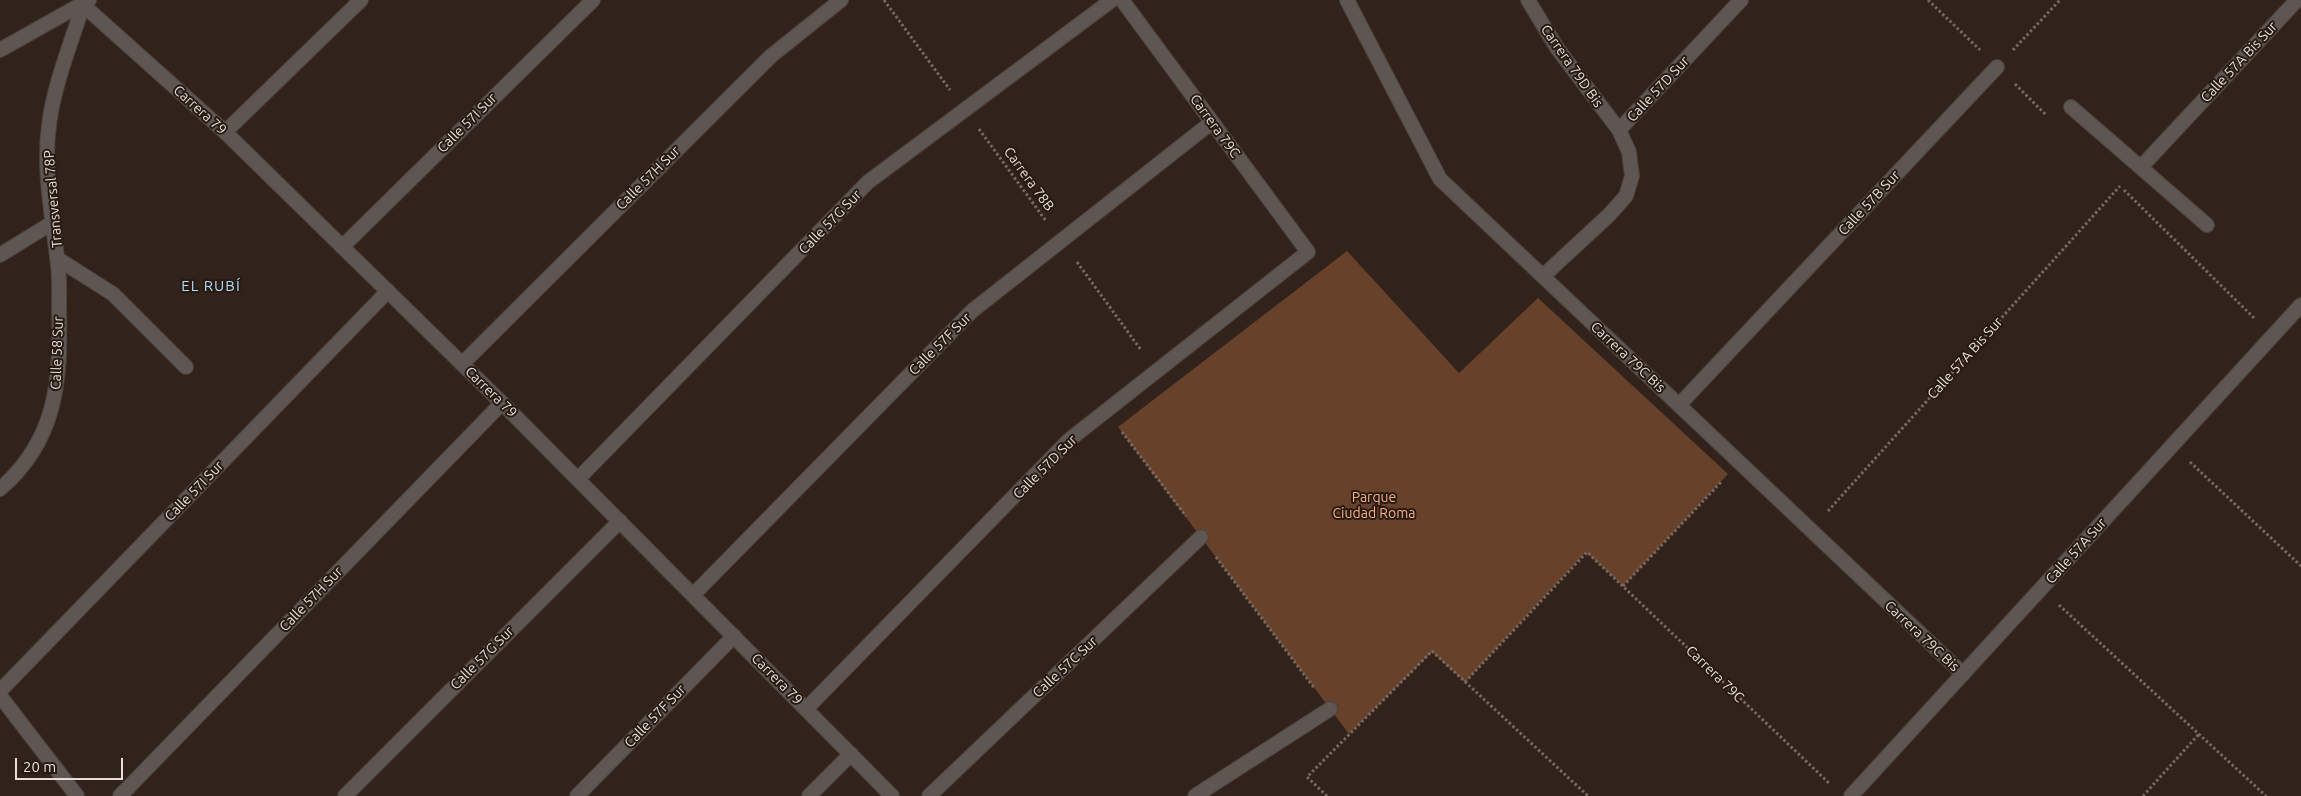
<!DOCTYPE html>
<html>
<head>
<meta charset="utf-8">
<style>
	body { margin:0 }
	#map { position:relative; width:2301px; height:796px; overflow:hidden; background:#31231b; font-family:Ubuntu,sans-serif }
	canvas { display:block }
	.scale { position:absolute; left:15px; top:758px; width:108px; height:22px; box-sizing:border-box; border:2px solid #e7ded8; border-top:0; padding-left:6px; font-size:15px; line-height:18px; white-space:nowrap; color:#e7ded8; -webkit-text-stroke:4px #271a12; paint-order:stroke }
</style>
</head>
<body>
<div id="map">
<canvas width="2301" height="796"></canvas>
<div class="scale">20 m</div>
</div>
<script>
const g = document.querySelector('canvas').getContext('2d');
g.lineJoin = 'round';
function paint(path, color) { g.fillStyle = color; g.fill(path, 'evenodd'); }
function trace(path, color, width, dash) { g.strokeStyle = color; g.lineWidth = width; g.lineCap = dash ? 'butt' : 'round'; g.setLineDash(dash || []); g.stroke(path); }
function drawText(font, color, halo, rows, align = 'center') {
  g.font = font + ' Ubuntu,sans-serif'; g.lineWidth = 4; g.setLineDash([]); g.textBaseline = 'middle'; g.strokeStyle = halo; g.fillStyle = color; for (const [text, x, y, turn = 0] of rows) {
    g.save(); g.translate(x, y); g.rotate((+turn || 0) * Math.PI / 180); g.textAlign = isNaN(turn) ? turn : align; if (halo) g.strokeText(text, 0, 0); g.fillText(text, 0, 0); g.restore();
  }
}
const green = new Path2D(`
	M1347,251L1459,373L1538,298L1728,474L1623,586L1586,552L1465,682L1432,652L1349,734L1118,427Z`);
const path = new Path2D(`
	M884,0L950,90
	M1928,0L1980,50
	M2013,50L2060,0
	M2015,84L2046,115
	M979,129L1046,221
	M2124,190L2255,319
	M1077,262L1141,350
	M1122,432L1186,516
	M2190,462L2301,566
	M1828,511L2120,186
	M1216,557L1315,689
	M1623,586L1722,481
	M2059,605L2266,796
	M1465,682L1587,552L1830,784
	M1327,796L1307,777L1432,651L1588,796
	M2143,796L2199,734`);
const service = new Path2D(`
	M2071,107L2207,225
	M2141,167L2297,0`);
const minor = new Path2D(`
	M1347,0L1440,179L1963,674
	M1528,0L1557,48L1619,130
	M0,50L89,0
	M225,132L361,0
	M342,247L593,0
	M0,255L52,223
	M58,259L113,294L186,367
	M1543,276L1609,215L1626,196L1632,176L1629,152L1619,130L1741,0
	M462,364L771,56L841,0
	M1679,405L1997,67
	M578,479L868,182L1112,0
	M693,595L972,311L1212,122
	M0,691L388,291
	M0,696L77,796
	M806,709L1069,440L1308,252L1122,0
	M120,796L502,403
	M345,796L620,521
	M577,796L734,636
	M809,796L851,754
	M929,796L1201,537
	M1195,796L1330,709`);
const tertiary = new Path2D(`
	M0,489C57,440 61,380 59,310C59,292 60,274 57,257C52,214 43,169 49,125C54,84 71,44 83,5L225,132L502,403L892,796
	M1851,796L2301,305`);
const streetNames = [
	["Calle 57A Bis Sur",2239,62,-47],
	["Carrera 79D Bis",1572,66,55],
	["Calle 57D Sur",1658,89,-47],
	["Carrera 79",200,110,42],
	["Calle 57I Sur",467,123,-45],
	["Carrera 79C",1215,126,54],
	["Calle 57H Sur",648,178,-45],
	["Carrera 78B",1029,179,54],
	["Transversal 78P",53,199,-95],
	["Calle 57B Sur",1869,203,-47],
	["Calle 57G Sur",830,222,-46],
	["Calle 57F Sur",940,344,-45],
	["Calle 58 Sur",57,353,-88],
	["Carrera 79C Bis",1628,357,43],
	["Calle 57A Bis Sur",1965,358,-48],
	["Carrera 79",491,392,44],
	["Calle 57D Sur",1045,467,-45],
	["Calle 57I Sur",194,491,-46],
	["Calle 57A Sur",2076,551,-48],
	["Calle 57H Sur",311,599,-46],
	["Carrera 79C Bis",1922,636,43],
	["Calle 57G Sur",482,658,-45],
	["Calle 57C Sur",1065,667,-43],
	["Carrera 79C",1715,674,44],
	["Carrera 79",777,679,45],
	["Calle 57F Sur",655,716,-46]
];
const parkNames = [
	["Parque",1374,497],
	["Ciudad Roma",1374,513]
];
const neighbourhoodNames = [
	["EL RUBÍ",211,286]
];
paint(green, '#67412a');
trace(service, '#4e4139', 16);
trace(minor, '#4e4139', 16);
trace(tertiary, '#4e4139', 16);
trace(path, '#766a62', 3, [2.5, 2.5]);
trace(service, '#5d5652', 14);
trace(minor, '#5d5652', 14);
trace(tertiary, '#5d5652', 14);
drawText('14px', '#e7ded8', '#271a12', streetNames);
drawText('14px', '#faaf85', '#271a12', parkNames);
g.letterSpacing = '1px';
drawText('15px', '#afdff8', '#271a12', neighbourhoodNames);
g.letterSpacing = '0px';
</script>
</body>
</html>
